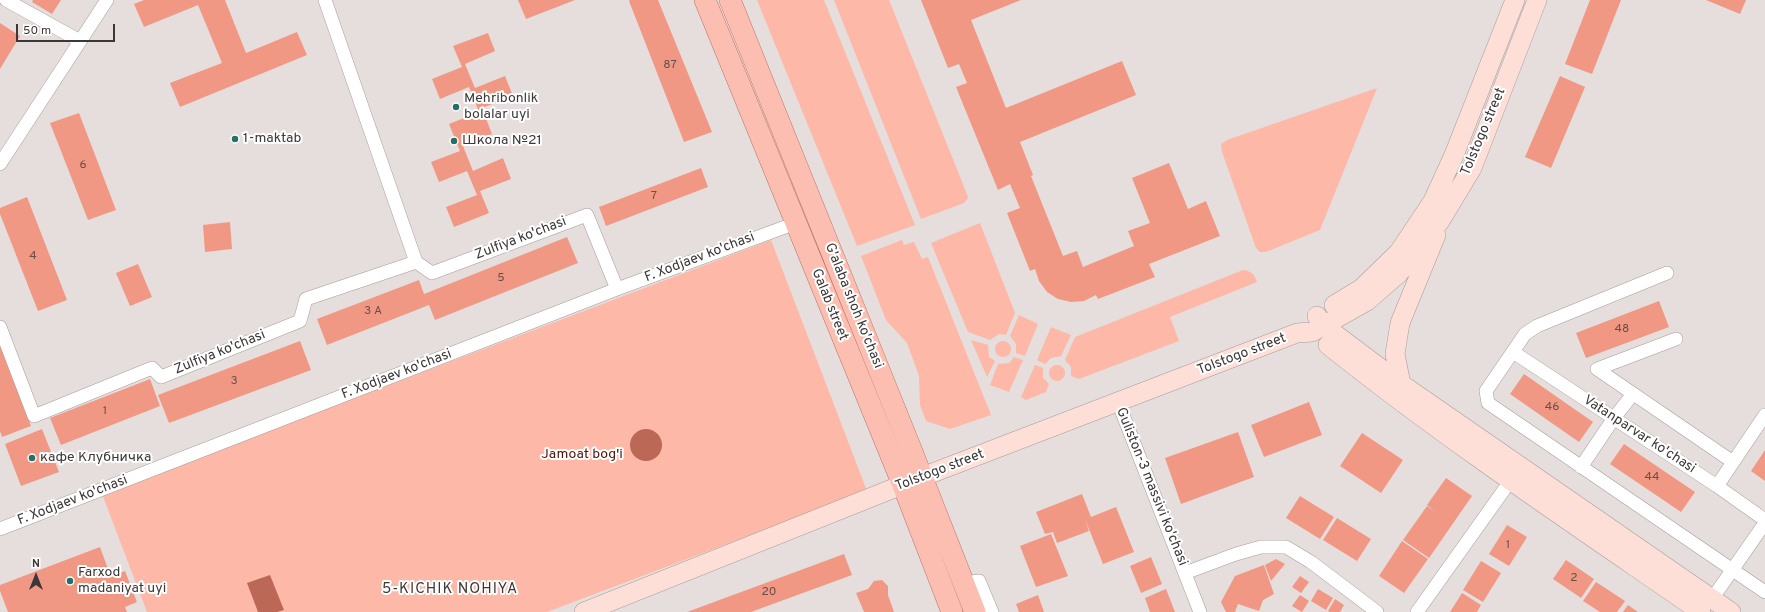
<!DOCTYPE html>
<html>
<head>
<meta charset="utf-8">
<style>
	body { margin:0 }
	#map { position:relative; width:1765px; height:612px; overflow:hidden; background:#e6dedc; font-family:Overpass,sans-serif }
	canvas { display:block }
	.north { position:absolute; left:16px; top:556px; width:40px; height:40px; -webkit-text-stroke:3px #fff; paint-order:stroke; rotate:0deg; font-size:11px; font-weight:700; line-height:16px; text-align:center; color:#3b3837 }
	.north::after { content:''; display:block; margin:auto; width:14px; height:18px; background:#3b3837; clip-path:polygon(50% 0,100% 100%,50% 72%,0 100%) }
	.scale { position:absolute; left:16px; top:24px; width:99px; height:18px; box-sizing:border-box; border:2px solid #3b3837; border-top:0; padding-left:5px; font-size:12px; line-height:14px; white-space:nowrap; color:#3b3837; -webkit-text-stroke:3px #fff; paint-order:stroke }
</style>
</head>
<body>
<div id="map">
<canvas width="1765" height="612"></canvas>
<div class="north">N</div>
<div class="scale">50 m</div>
</div>
<script>
const g = document.querySelector('canvas').getContext('2d');
g.lineJoin = 'round';
function paint(path, color) { g.fillStyle = color; g.fill(path, 'evenodd'); }
function trace(path, color, width, dash) { g.strokeStyle = color; g.lineWidth = width; g.lineCap = dash ? 'butt' : 'round'; g.setLineDash(dash || []); g.stroke(path); }
function drawText(font, color, halo, rows, align = 'center') {
  g.font = font + ' Overpass,sans-serif'; g.lineWidth = 4; g.setLineDash([]); g.textBaseline = 'middle'; g.strokeStyle = halo; g.fillStyle = color; for (const [text, x, y, turn = 0] of rows) {
    g.save(); g.translate(x, y); g.rotate((+turn || 0) * Math.PI / 180); g.textAlign = isNaN(turn) ? turn : align; if (halo) g.strokeText(text, 0, 0); g.fillText(text, 0, 0); g.restore();
  }
}
const green = new Path2D(`
	M757,0H824L915,225L857,246Z
	M834,0H889L967,194L968,198L964,203L921,219Z
	M1377,88L1320,230L1266,252H1260L1256,248L1222,152L1221,144L1227,140Z
	M980,223L1015,313L1006,335L999,334L990,340L968,332L931,243Z
	M771,240L867,491L547,612H147L102,494Z
	M902,240L904,245L914,242L922,259L928,257L991,415L950,429L926,421L920,405L919,376L907,343L886,320L861,256Z
	M1243,270C1252,271 1254,274 1257,282L1170,317L1179,341L1079,379L1071,376V367L1065,360L1075,337Z
	M1019,315L1038,324L1025,356L1016,353V344L1010,336Z
	M1051,327L1071,335L1061,356L1051,358L1045,364L1037,360Z
	M971,340L988,345L989,357L995,361L987,377Z
	M995 349a8 8 0 1 1 16 0a8 8 0 1 1-16 0Z
	M1014,357L1023,360L1009,392L990,385L998,364L1009,363Z
	M1049 373a8 8 0 1 1 16 0a8 8 0 1 1-16 0Z
	M1035,365L1043,368V378L1049,384L1046,392L1026,400L1021,397Z`);
const water = new Path2D(`
	M630 445a16 16 0 1 1 32 0a16 16 0 1 1-32 0Z
	M270,575L284,610L277,612H258L247,583Z`);
const building = new Path2D(`
	M33,0H61L52,14L32,2Z
	M144,0H225L246,53L297,32L307,55L180,107L170,83L222,63L198,5L144,27L134,4Z
	M518,0H575L526,19Z
	M630,0H658L712,132L684,142L629,1Z
	M921,0H1021L971,20L1006,108L1122,61L1136,95L1020,142L1033,175L1031,176L1063,256L1077,251L1083,267L1134,246L1128,231L1150,223L1132,178L1169,163L1188,209L1206,201L1220,236L1149,264L1155,277L1098,299L1096,295L1084,301L1071,302L1058,299L1047,292L1039,281L1035,269L1030,271L1007,213L1020,208L1010,184L998,190L956,87L967,83L959,64L948,68Z
	M1590,0H1621L1592,74L1565,64Z
	M1706,0H1746L1740,14Z
	M0,23L20,36L0,69Z
	M488,33L495,51L465,64L475,88L505,76L513,96L482,108L492,134L463,146L473,171L503,158L511,179L480,191L489,213L454,227L446,207L477,195L467,171L439,182L431,162L460,151L449,124L479,112L469,87L440,99L432,79L462,67L453,46Z
	M1560,76L1585,87L1551,168L1525,157Z
	M79,113L116,210L88,220L50,123Z
	M701,168L708,187L606,226L599,207Z
	M27,197L67,300L38,311L0,214V208Z
	M230,222L232,249L205,252L203,225Z
	M567,237L578,263L435,320L429,305L327,345L317,319L419,280L424,294Z
	M138,264L152,297L130,306L116,273Z
	M1659,301L1669,327L1586,358L1576,333Z
	M300,341L311,370L169,423L158,395Z
	M0,346L31,426L2,437L0,431Z
	M1524,374L1593,422L1579,442L1510,394Z
	M150,379L160,406L61,445L50,418Z
	M1309,402L1322,435L1264,457L1251,425Z
	M42,429L59,472L21,486L5,444Z
	M1238,432L1254,477L1181,504L1165,458Z
	M1362,433L1403,460L1381,493L1340,466Z
	M1624,444L1695,492L1681,512L1610,464Z
	M1765,450V481L1751,471Z
	M1446,478L1472,496L1429,558L1403,540L1427,506L1435,512L1427,505Z
	M1082,494L1091,517L1116,507L1134,552L1103,564L1085,519L1089,531L1057,543L1053,532L1045,534L1036,512Z
	M1300,496L1334,517L1320,539L1286,518Z
	M1337,518L1371,539L1357,561L1323,540Z
	M1507,525L1527,537L1509,566L1489,554Z
	M1051,534L1068,576L1036,587L1020,546Z
	M1402,541L1428,559L1404,593L1379,576Z
	M100,547L111,577L125,571L137,602L125,607L127,612H8L0,591V585Z
	M844,554L852,575L751,612H687Z
	M1151,557L1162,584L1141,593L1130,566Z
	M1276,559L1285,564L1271,581L1265,565Z
	M1566,560L1594,579L1581,598L1553,579Z
	M1481,561L1501,573L1483,602L1463,590Z
	M1264,565L1274,594L1263,600L1259,611L1238,604L1235,612H1226L1221,602L1235,576Z
	M1300,576L1309,582L1301,593L1292,587Z
	M882,580L888,586V595L894,612H864L856,593L868,589L874,581Z
	M1596,582L1625,601L1617,612H1600L1583,601Z
	M1166,589L1175,612H1150L1145,598Z
	M1318,589L1333,598L1326,610L1311,601Z
	M1462,593L1481,605L1477,612H1450Z
	M1038,595L1044,612H1019L1016,604Z
	M1300,595L1309,601L1302,612L1292,606Z
	M1335,599L1344,605L1340,612H1330L1328,611Z
	M1628,605L1638,612H1623Z`);
const street = new Path2D(`
	M6,0L80,41
	M325,0L416,262L432,273L587,215L617,289
	M0,164L107,0
	M1667,273L1537,326L1525,334L1486,391L1488,403L1765,592
	M0,327L34,416L152,368L161,377L300,321L306,299L416,262
	M1676,339L1597,369L1733,462
	M1513,352L1717,486L1765,520
	M1118,402L1200,612
	M1581,467L1614,418L1633,394
	M1717,486L1765,415
	M0,529L617,289L796,223
	M1185,573L1236,554L1261,547H1286L1311,562L1377,612
	M964,583L979,581L992,612
	M1712,599L1765,523
	M1417,612L1511,480`);
const secondary = new Path2D(`
	M1334,305L1362,288L1399,252L1433,201L1454,155L1515,0
	M1317,316L1323,325L1404,386L1731,612
	M1328,345C1447,440 1575,525 1701,612
	M1401,384L1395,354L1400,323L1436,235
	M584,612L922,477L1297,333L1312,332L1367,301L1398,274L1440,221L1472,168L1537,0`);
const primary = new Path2D(`
	M705,0L903,485L952,612
	M730,0L911,449L975,612`);
const markers = [
	[456,107,4,"#276f66"],
	[235,139,4,"#276f66"],
	[454,141,4,"#276f66"],
	[32,458,4,"#276f66"],
	[70,581,4,"#276f66"]
];
const numberNames = [
	["87",670,66],
	["6",83,166],
	["7",654,197],
	["4",33,257],
	["5",501,279],
	["3 А",373,312],
	["48",1622,330],
	["3",234,382],
	["46",1552,408],
	["1",105,412],
	["44",1652,478],
	["1",1508,546],
	["2",1574,579],
	["20",769,593]
];
const poiNames = [
	["Mehribonlik",464,99],
	["bolalar uyi",464,115],
	["1-maktab",243,139],
	["Школа №21",462,141],
	["кафе Клубничка",40,458],
	["Farxod",78,573],
	["madaniyat uyi",78,589]
];
const streetNames = [
	["Tolstogo street",1484,132,-67],
	["Zulfiya ko'chasi",521,239,-21],
	["F. Xodjaev ko'chasi",700,258,-21],
	["Galab street",829,305,68],
	["G'alaba shoh ko'chasi",853,306,68],
	["Zulfiya ko'chasi",220,353,-22],
	["Tolstogo street",1242,355,-21],
	["F. Xodjaev ko'chasi",397,375,-21],
	["Vatanparvar ko'chasi",1639,435,33],
	["Tolstogo street",940,471,-21],
	["Guliston-3 massivi ko'chasi",1151,487,68],
	["F. Xodjaev ko'chasi",73,501,-21]
];
const parkNames = [
	["Jamoat bog'i",582,455]
];
const neighbourhoodNames = [
	["5-KICHIK NOHIYA",450,590]
];
paint(green, '#fdb8a7');
paint(water, '#bb6956');
paint(building, '#f09883');
trace(street, '#a39c9a', 14);
trace(secondary, '#a39c9a', 20);
trace(primary, '#b77364', 22);
trace(street, '#fff', 13);
trace(secondary, '#fedfd8', 19);
trace(primary, '#fcbeb0', 21);
for (const [x, y, r, color] of markers) { const dot = new Path2D(); dot.arc(x, y, r, 0, 2 * Math.PI); g.fillStyle = color; g.fill(dot); trace(dot, '#fff', 1.5); }
drawText('12px', '#68504a', null, numberNames);
drawText('14px', '#3b3837', '#fff', poiNames, 'left');
drawText('14px', '#3b3837', '#fff', streetNames);
drawText('14px', '#4b1509', '#fff', parkNames);
g.letterSpacing = '1px';
drawText('15px', '#3b3837', '#fff', neighbourhoodNames);
g.letterSpacing = '0px';
</script>
</body>
</html>
